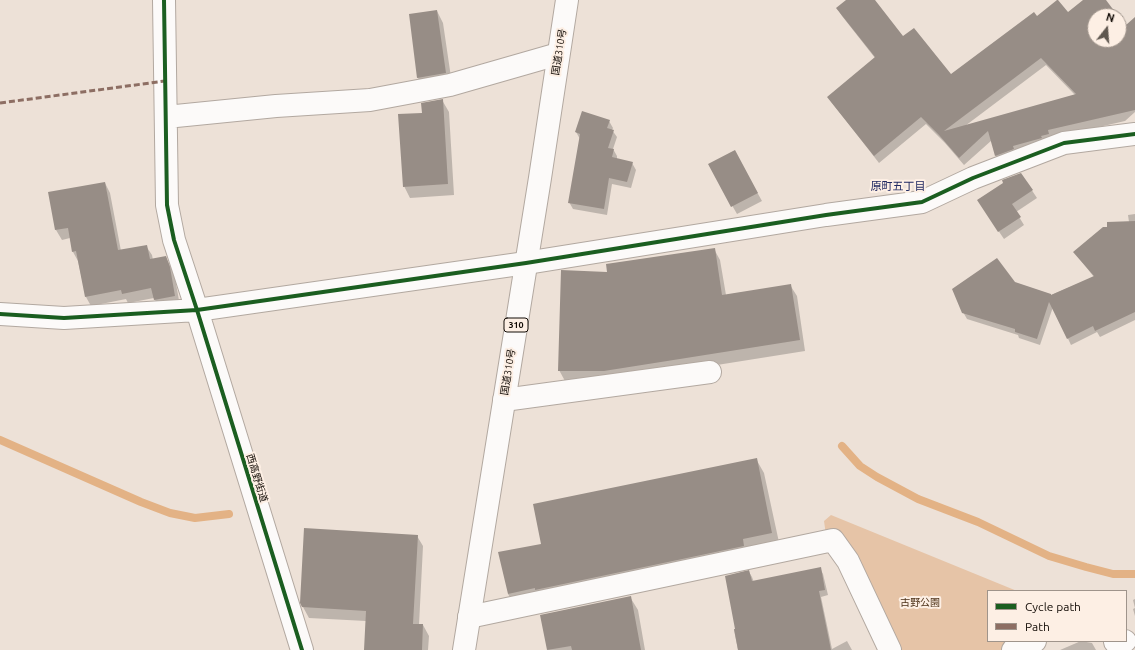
<!DOCTYPE html>
<html>
<head>
<meta charset="utf-8">
<style>
	body { margin:0 }
	#map { position:relative; width:1135px; height:650px; overflow:hidden; background:#ede1d7; font-family:Ubuntu,sans-serif }
	canvas { display:block }
	.legend { position:absolute; left:987px; top:590px; width:140px; height:52px; box-sizing:border-box; background:#fdefe4; border:1px solid #9f948b; margin:0; padding:5px 7px; list-style:none; font-size:12px; color:#130c06 }
	.legend li { display:flex; align-items:center; gap:8px; height:20px }
	.legend b { width:20px; border:1px solid #9f948b }
	.north { position:absolute; left:1087px; top:8px; width:40px; height:40px; box-sizing:border-box; background:#fdefe4; border:1px solid #9f948b; border-radius:50%; rotate:17deg; font-size:11px; font-weight:700; line-height:16px; text-align:center; color:#130c06 }
	.north::after { content:''; display:block; margin:auto; width:14px; height:18px; background:#5f574f; clip-path:polygon(50% 0,100% 100%,50% 72%,0 100%) }
</style>
</head>
<body>
<div id="map">
<canvas width="1135" height="650"></canvas>
<ul class="legend">
<li><b style="height:5px;background:#1b5e20"></b>Cycle path</li>
<li><b style="height:5px;background:#8d6e63"></b>Path</li>
</ul>
<div class="north">N</div>
</div>
<script>
const g = document.querySelector('canvas').getContext('2d');
g.lineJoin = 'round';
function paint(path, color) { g.fillStyle = color; g.fill(path, 'evenodd'); }
function trace(path, color, width, dash) { g.strokeStyle = color; g.lineWidth = width; g.lineCap = dash ? 'butt' : 'round'; g.setLineDash(dash || []); g.stroke(path); }
function drawText(font, color, halo, rows, align = 'center') {
  g.font = font + ' Ubuntu,"Noto Sans JP",sans-serif'; g.lineWidth = 4; g.setLineDash([]); g.textBaseline = 'middle'; g.strokeStyle = halo; g.fillStyle = color; for (const [text, x, y, turn = 0] of rows) {
    g.save(); g.translate(x, y); g.rotate((+turn || 0) * Math.PI / 180); g.textAlign = isNaN(turn) ? turn : align; if (halo) g.strokeText(text, 0, 0); g.fillText(text, 0, 0); g.restore();
  }
}
const green = new Path2D(`
	M831,515L1017,591H988V641H1035L1013,650H890L826,535L824,521Z`);
const shadow = new Path2D(`
	M848,0H874L903,38L951,75L1037,17L1068,13L1084,0H1092L1117,16H1095V40H1119V19L1125,27L1135,19V112L1125,121L1051,138L1000,163L996,156L992,140L964,165L945,143L926,124L879,163L833,104L828,97L875,58L842,16L837,8ZM1046,65L1075,95L965,126Z
	M437,11L443,23L452,84L425,90L418,78L410,15Z
	M442,100L449,112L454,195L410,198L404,186L423,114Z
	M609,121L613,128L612,130L617,137L613,149L617,156V159L632,163L636,170L631,188L612,184L607,215L573,209L569,202L580,139L576,132Z
	M734,151L762,201L737,214L709,165Z
	M1021,174L1037,198L1016,212L1024,225L1004,239L983,208Z
	M105,183L110,193L121,251L146,246L152,255L153,260L166,258L171,267L175,278L180,306L160,309L154,298L128,303L126,299L91,306L86,297L78,261L73,252L70,238L62,240L56,230L49,193Z
	M1135,214V320L1100,337L1097,332L1071,345L1053,307L1040,345L1019,338L1018,335L967,319L963,312L1014,283L1051,295L1094,277L1074,252L1129,222L1128,215Z
	M714,249L720,260L726,295L790,285L797,296L805,351L610,382L565,381L559,370L608,273Z
	M756,459L764,473L780,547L517,608L508,594Z
	M417,536L423,546L419,625H423L429,636L428,650H365L366,621L309,618L303,607Z
	M820,568L823,574L828,595L821,597L832,649L847,641L852,650H807Z
	M749,572L752,577L778,650H738L734,630H737Z
	M630,597L638,610L645,650H548L541,616Z
	M1135,599V608L1133,600Z
	M1135,608V616L1133,609Z
	M1081,641L1092,643L1096,650H1060Z`);
const stream = new Path2D(`
	M0,440L141,502L170,513L195,518L229,514
	M842,446L860,466L877,477L918,499L978,522L1049,556L1086,567L1113,574H1135`);
const building = new Path2D(`
	M846,0H875L903,36L914,28L951,74L1034,12L1037,16L1057,0H1058L1068,12L1083,0H1106L1118,16H1095V40H1119V17L1126,25L1135,17V110L1048,130L1049,134L1041,136L1042,138L1013,146L1014,149L995,156L988,131L959,158L939,135L921,117L874,156L827,97L875,57L836,8ZM1041,58L1076,94L944,131Z
	M437,10L446,73L417,78L409,14Z
	M443,99L448,184L403,187L398,114L422,113L421,103Z
	M582,111L610,120L607,128L614,130L608,148L614,149L612,157L633,162L627,182L609,178L604,209L568,203L580,134L575,132Z
	M735,150L758,193L731,207L708,164Z
	M1021,173L1033,190L1012,204L1021,217L998,232L977,200L1003,183L1002,180Z
	M105,182L118,250L147,245L150,259L166,256L170,267L175,296L154,300L151,288L122,294L121,290L85,297L76,251L72,252L68,228L55,230L48,192Z
	M1135,221V312L1095,331L1093,326L1067,339L1049,302L1037,339L1015,332V329L962,313L952,289L997,258L1015,282L1051,294V295L1094,276L1073,252L1103,227H1107V222Z
	M715,248L722,295L791,284L800,340L604,371H558L561,270L607,272L606,264Z
	M757,458L772,533L743,539L744,546L535,590V588L508,594L498,552L541,544L533,504Z
	M304,528L418,535L413,624H423L422,650H364L366,611L302,607L300,603Z
	M821,567L825,590L819,591L831,650H738L734,629H735L725,576L749,570L752,581Z
	M631,596L641,650H572L571,646L547,650L540,615Z`);
const minor = new Path2D(`
	M164,0L167,205L174,240L197,310L302,650
	M166,117L276,106L370,100L450,85L558,54
	M0,314L64,318L197,310L526,263L826,215L922,202L973,178L1064,143L1135,134
	M504,400L710,372
	M469,617L833,540L848,561L890,650
	M1115,642L1125,641
	M1013,650L1035,641`);
const highway = new Path2D(`
	M464,650L540,178L567,0`);
const quiet = new Path2D(`
	M0,103L165,81`);
const cycleway = new Path2D(`
	M164,0L167,205L174,240L197,310L302,650
	M0,314L64,318L197,310L526,263L826,215L922,202L973,178L1064,143L1135,134`);
const shields = [
	[516,325,24]
];
const shieldNames = [
	["310",516,325]
];
const streetNames = [
	["国道310号",559,52,-81],
	["国道310号",508,372,-81],
	["西高野街道",257,478,73]
];
const parkNames = [
	["古野公園",920,603]
];
const neighbourhoodNames = [
	["原町五丁目",898,186]
];
paint(green, '#e6c4a7');
paint(shadow, '#0003');
trace(stream, '#e3b285', 8);
paint(building, '#978d86');
trace(minor, '#b2a8a0', 24);
trace(highway, '#b2a8a0', 24);
trace(minor, '#fcfaf9', 22);
trace(highway, '#fcfaf9', 22);
trace(quiet, '#8d6e63', 3, [6, 3]);
trace(cycleway, '#1b5e20', 4);
for (const [x, y, w] of shields) { const box = new Path2D(); box.roundRect(x - w / 2, y - 7, w, 14, 3); g.fillStyle = '#fdefe4'; g.fill(box); trace(box, '#130c06', 1); }
drawText('bold 9px', '#130c06', null, shieldNames);
drawText('10px', '#130c06', '#fdefe4', streetNames);
drawText('10px', '#4c3117', '#fdefe4', parkNames);
drawText('11px', '#202961', '#fdefe4', neighbourhoodNames);
</script>
</body>
</html>
